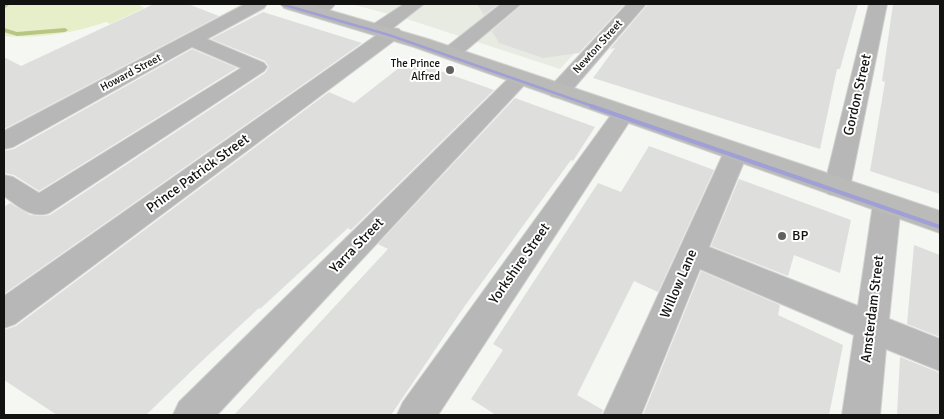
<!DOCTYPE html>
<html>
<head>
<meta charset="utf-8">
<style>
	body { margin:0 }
	#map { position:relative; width:944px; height:419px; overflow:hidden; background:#f5f7f3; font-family:Signika,sans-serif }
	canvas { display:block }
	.frame { position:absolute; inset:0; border:5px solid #121210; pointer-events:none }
</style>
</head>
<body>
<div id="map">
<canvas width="944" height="419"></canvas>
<div class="frame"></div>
</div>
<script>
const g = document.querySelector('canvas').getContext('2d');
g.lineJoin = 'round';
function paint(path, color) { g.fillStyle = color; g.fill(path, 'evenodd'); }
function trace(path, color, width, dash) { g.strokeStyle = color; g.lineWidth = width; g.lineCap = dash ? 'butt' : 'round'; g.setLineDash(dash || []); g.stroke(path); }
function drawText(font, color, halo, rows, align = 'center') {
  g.font = font + ' Signika,sans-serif'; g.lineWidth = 4; g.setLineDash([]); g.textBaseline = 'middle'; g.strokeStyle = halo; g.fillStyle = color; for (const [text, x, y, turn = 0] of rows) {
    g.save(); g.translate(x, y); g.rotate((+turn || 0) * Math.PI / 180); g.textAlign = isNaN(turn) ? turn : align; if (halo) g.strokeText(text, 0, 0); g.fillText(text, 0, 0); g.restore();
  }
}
const built = new Path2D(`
	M351,4H620L560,69L407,19Z`);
const green = new Path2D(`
	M4,4H138L144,8L110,24L106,22C73,33 39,39 4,36Z`);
const stream = new Path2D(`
	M4,4H10L4,9Z
	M4,28L17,32L65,28L68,30L65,32L17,36L4,32Z`);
const building = new Path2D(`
	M154,4H188L219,16L4,129V57L21,66Z
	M477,4H498L484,15Z
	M523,4H625L579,53L543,58L499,43L492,31Z
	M648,4H858L840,69H837L820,149L593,78L615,48L610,49Z
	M893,4H940V194L870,171L885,82L882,81Z
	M263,12L362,43L4,294V207L10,203L30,215L42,216L50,215L265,73L269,67L265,61L211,39Z
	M192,49L237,68L39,191L14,175L4,173V151L14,149Z
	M409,60L494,90L351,230L348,228L260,309L259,308L204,359L146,415H57L4,380V330L16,326L329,92L354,103Z
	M515,98L595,127L573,161L571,160L464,307L391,415H234L388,249L378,244Z
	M649,146L714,170L658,292L634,281L577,395L603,410L601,415H496L471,399L503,350L493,344L598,183L621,192Z
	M739,179L851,220L840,273L794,255L788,276L711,246Z
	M914,245L940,255V337L907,324Z
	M701,271L780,305L778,315L843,345L829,415H643Z
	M900,357L940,373V415H897Z`);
const minor = new Path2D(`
	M245,4H267L264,8L207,39L264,63L267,67L264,71L49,213C31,219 18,206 4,196V175L13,177L39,193L241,68L192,47L13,147L4,149V131Z
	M314,4H335C329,13 319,17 309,15L306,11Z
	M404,4H424L393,28L399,29L402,33L399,37L15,324L4,328V296L378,34L372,33L370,29L372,25Z
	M501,4H521L458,57L451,59L444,57L441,53L444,49Z
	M627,4H646L567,96L559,98L551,96L548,91L551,86Z
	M869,4H887L850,187L846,194L837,196L828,194L824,187Z
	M521,71L528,73L532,77L528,81L217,415H173L179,402L514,73Z
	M624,106L632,108L635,113L438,415H397L403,402L616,108Z
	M736,144L745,146L748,152L709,247L858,306L873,204L877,197L887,194L897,197L901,204L889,319L940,339V371L886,349L880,415H842L854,335L700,269L641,415H603L724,152L727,146Z`);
const major = new Path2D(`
	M281,4H308L428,39L940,211V233L414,47L284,8Z`);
const tram1Far1 = new Path2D(`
	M281,4L389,35L595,107`);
const tram1 = new Path2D(`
	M591,106L940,227`);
const markers = [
	[450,70,5,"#61625f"],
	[782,236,5,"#61625f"]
];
const farStreetnames = [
	["Newton Street",598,47,-48],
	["Howard Street",131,73,-28]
];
const farPoinames = [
	["The Prince",440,64],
	["Alfred",440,77]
];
const streetNames = [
	["Gordon Street",858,95,-77],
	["Prince Patrick Street",198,174,-36],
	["Yarra Street",357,246,-46],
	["Yorkshire Street",520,264,-55],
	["Willow Lane",679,284,-67],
	["Amsterdam Street",873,309,-83]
];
const poiNames = [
	["BP",792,236]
];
paint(built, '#e8ebe2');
paint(green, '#e6efca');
paint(stream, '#b8c684');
paint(building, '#dedfdd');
trace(minor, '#d1d2d0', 2);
trace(major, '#d1d2d0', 2);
paint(minor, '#b7b7b7');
paint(major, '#babbb8');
trace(tram1Far1, '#a0a0d6', 2.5);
trace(tram1, '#a0a0d6', 4);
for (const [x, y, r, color] of markers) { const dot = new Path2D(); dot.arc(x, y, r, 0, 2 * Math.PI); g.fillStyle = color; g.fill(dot); trace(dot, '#fff', 2); }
drawText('11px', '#121210', '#fff', farStreetnames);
drawText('11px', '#121210', '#fff', farPoinames, 'right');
drawText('14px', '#121210', '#fff', streetNames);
drawText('14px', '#121210', '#fff', poiNames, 'left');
</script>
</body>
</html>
